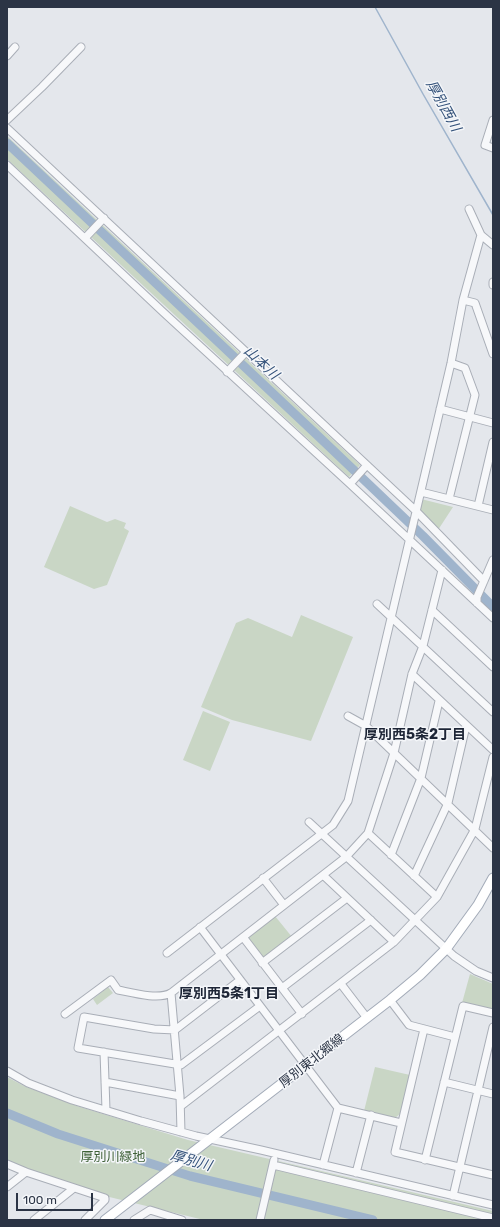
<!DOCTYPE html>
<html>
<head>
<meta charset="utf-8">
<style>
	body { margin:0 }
	#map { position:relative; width:500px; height:1227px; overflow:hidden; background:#e4e7ec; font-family:Rubik,sans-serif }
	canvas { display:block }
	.frame { position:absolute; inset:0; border:8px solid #2b3445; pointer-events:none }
	.scale { position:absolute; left:16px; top:1193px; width:77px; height:18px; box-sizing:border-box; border:2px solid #2b3445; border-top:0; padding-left:5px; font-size:12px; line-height:14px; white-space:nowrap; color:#2b3445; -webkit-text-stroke:3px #f4f6f9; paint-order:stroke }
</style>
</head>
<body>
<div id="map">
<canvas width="500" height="1227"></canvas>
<div class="frame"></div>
<div class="scale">100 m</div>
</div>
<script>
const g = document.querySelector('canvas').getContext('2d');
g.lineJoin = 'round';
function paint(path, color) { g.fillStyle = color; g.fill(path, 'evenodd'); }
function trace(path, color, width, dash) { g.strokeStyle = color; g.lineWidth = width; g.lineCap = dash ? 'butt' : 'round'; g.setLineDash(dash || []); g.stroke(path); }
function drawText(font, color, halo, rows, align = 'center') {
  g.font = font + ' Rubik,"Noto Sans JP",sans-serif'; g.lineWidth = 3; g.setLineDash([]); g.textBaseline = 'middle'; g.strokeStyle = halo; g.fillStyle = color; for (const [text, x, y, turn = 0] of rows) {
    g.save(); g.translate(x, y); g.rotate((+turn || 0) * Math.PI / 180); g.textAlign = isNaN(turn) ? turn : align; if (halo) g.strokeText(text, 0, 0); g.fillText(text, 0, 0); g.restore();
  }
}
const green = new Path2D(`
	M7,136L360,465L349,477L7,159Z
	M421,499L453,507L438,530L419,512Z
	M70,506L107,522L115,519L126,523L124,528L129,531L107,585L94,589L44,567Z
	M301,615L353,637L311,741L232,720L201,707L236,623L248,618L292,637Z
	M203,711L230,722L210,771L183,760Z
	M275,916L292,937L262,959L246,938Z
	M470,974L493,984V1009L462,1003Z
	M108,987L113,993L97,1005L93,999Z
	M375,1067L410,1075L400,1114L395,1118L364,1111Z
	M7,1077L24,1086L77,1106L188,1140L493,1211V1220H204L97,1194L7,1161Z`);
const stream = new Path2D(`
	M375,7L423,94L493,215`);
const river = new Path2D(`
	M7,143L317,435L423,536L493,607
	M7,1113L58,1134L190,1176L373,1220`);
const minor = new Path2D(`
	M7,56L15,47
	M7,120L42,87L81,47
	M493,120L485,145L493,148
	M7,128L416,511L484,581
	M7,165L163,312L350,484L493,618
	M469,209L481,235L493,245
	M85,238L104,218
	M493,282V285
	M463,300L475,303L493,354
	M227,372L246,352
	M440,409L493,423
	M350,484L367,465
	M421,492L493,510
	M449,499L475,395L465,368L451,363
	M478,506L493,442
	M477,603V597L493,560
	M377,604L493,712
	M432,610L493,667
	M412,674L493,750
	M348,716L366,726L493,848
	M309,822L454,956L476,971L493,978
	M368,833L437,897
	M391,855L421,778L439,701
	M323,875L394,942
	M414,876L448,803L466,726
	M263,878L284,905
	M200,927L338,1108L401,1123
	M243,937L302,1014
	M167,953L333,825L348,801L451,363L463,300L481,235
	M262,963L347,898
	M240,980L175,1030L154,1029L84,1017L78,1048L181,1065L260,1006
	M341,984L367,1018
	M282,988L371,920
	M171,993L180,1096L181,1132
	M390,1000L409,1025L455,1037
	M65,1014L111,980L118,990C133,993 158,1000 171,993L346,857L368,833L394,753L412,674L423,646L442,570
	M424,1029L395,1152L493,1175
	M104,1052L106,1110
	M7,1071L28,1083L72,1100L141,1121L196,1136L261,1150L493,1205
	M105,1082L180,1096
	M444,1082L493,1094
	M181,1106L394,942L437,897L475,829L493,757
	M425,1160L463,1006L493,1013
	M7,1164L26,1172L105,1198V1200L85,1220
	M273,1165L493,1218
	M323,1165L338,1108
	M356,1173L371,1115
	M7,1187L26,1172
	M453,1196L493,1027
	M34,1220L74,1188
	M134,1220L150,1210L182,1220
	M260,1220L274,1160`);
const major = new Path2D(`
	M105,1220L390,1000L420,975L446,949L478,905L493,878`);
const streetNames = [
	["厚別東北郷線",312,1061,-38]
];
const parkNames = [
	["厚別川緑地",113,1157]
];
const waterNames = [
	["厚別西川",443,106,61],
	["山本川",261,363,43],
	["厚別川",191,1161,16]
];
const neighbourhoodNames = [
	["厚別西5条2丁目",415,735],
	["厚別西5条1丁目",229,994]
];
paint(green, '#c9d6c5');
trace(stream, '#9fb4cc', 1.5);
trace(river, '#9fb4cc', 9);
trace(minor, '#a9aeb7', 9);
trace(major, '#a3abb8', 11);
trace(minor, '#f7f8fa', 7);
trace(major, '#fff', 9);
drawText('13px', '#2b3445', '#f4f6f9', streetNames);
drawText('13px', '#3f6138', '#f4f6f9', parkNames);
drawText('italic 14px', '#34527a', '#f4f6f9', waterNames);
drawText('bold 14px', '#1d2536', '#f4f6f9', neighbourhoodNames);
</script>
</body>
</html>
